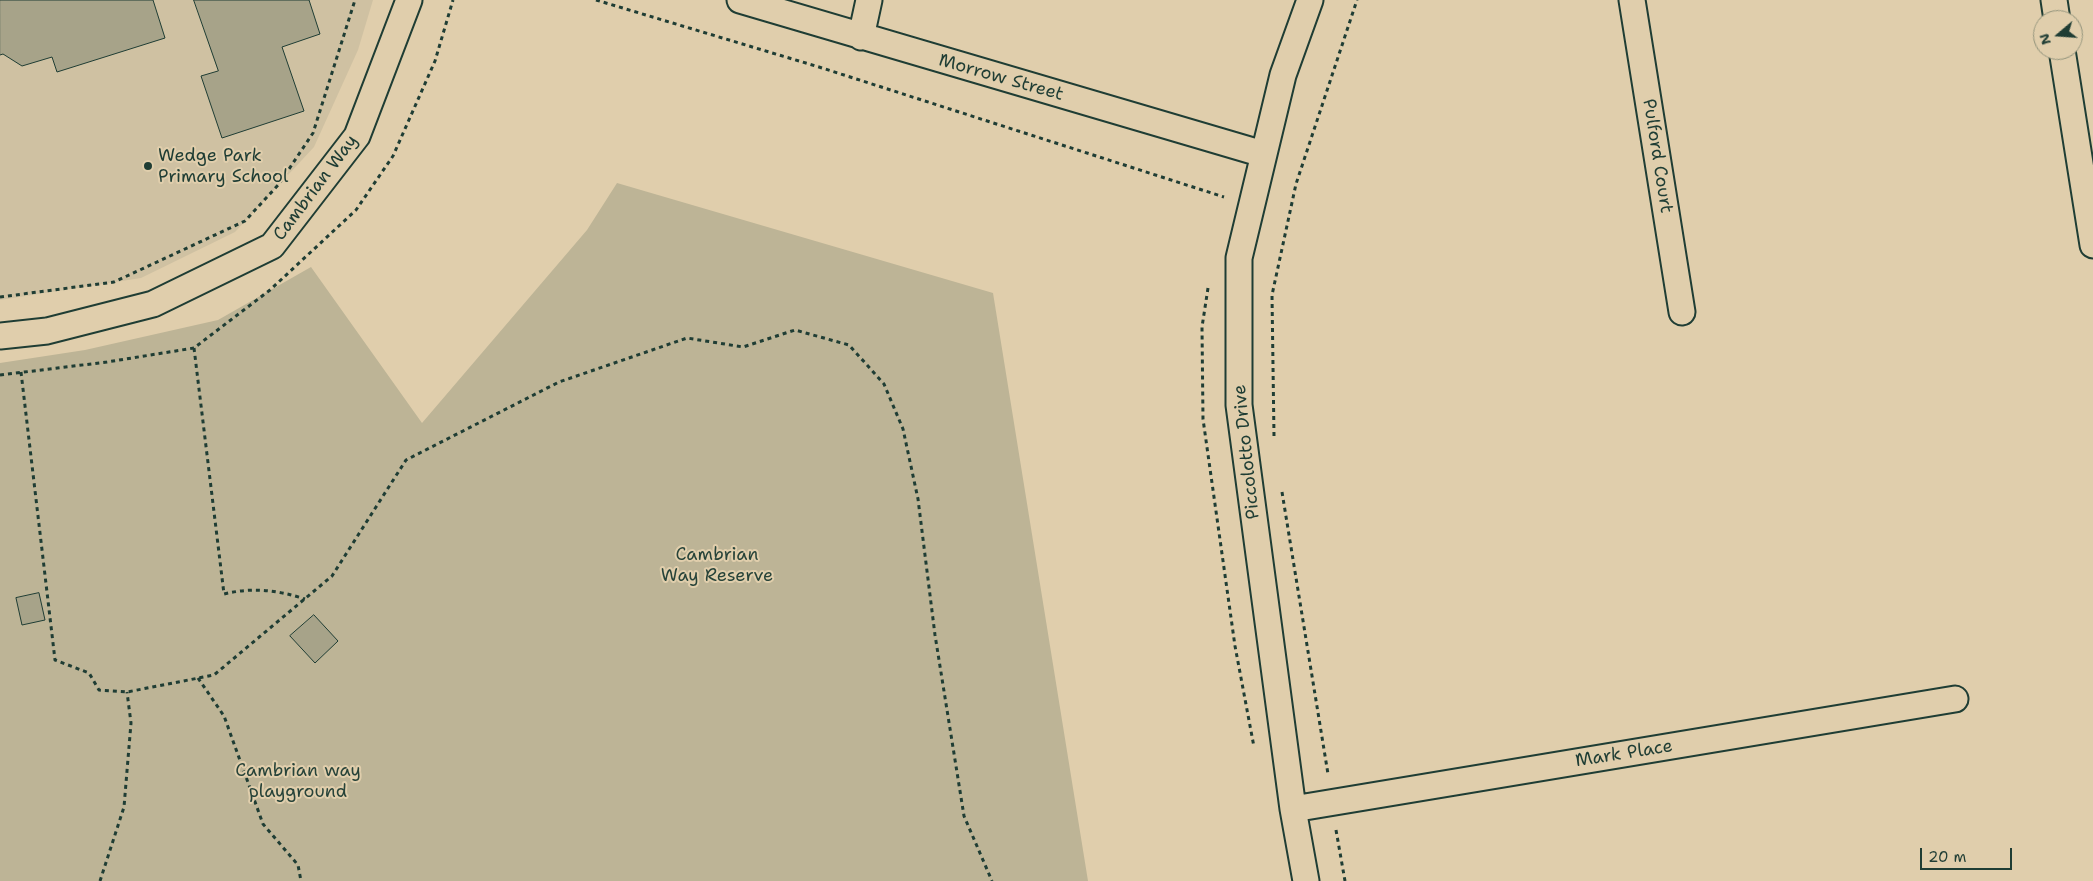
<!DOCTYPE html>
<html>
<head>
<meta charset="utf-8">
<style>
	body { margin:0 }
	#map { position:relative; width:2093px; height:881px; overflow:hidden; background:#e0ceac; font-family:"Shantell Sans",sans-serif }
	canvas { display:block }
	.north { position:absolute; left:2033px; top:10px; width:50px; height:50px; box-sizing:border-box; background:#e0ceac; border:1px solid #93947c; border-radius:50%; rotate:252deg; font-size:14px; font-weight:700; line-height:20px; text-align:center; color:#1f3d34 }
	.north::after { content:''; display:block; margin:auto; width:18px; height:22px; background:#1f3d34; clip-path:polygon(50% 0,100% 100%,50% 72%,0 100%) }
	.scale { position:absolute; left:1920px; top:848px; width:92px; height:22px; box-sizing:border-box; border:2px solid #1f3d34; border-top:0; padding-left:6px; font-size:15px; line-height:18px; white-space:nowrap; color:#1f3d34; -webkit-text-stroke:4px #e0ceac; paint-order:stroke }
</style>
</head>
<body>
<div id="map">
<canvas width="2093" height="881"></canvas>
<div class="north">N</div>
<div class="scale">20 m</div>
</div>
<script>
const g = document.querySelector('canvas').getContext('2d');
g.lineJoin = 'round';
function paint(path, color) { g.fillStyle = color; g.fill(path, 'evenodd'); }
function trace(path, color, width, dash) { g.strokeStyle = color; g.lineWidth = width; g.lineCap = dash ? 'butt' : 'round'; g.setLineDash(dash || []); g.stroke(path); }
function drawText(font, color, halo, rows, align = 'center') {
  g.font = font + ' "Shantell Sans",sans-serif'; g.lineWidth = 4; g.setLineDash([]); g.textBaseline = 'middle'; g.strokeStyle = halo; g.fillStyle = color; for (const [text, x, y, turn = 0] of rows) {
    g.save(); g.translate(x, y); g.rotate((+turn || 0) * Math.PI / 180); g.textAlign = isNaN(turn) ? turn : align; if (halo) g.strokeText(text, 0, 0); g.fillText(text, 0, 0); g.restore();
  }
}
const built = new Path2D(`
	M0,0H373L358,50L314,147L235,232L141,278L0,300Z`);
const green = new Path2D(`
	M617,183L993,293L1088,881H0V363L85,350L218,320L311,267L422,423L587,230Z`);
const building = new Path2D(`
	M0,0H153L165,38L57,72L52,57L22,66L3,54L0,55Z
	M194,0H309L320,34L282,47L304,111L222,138L201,76L218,71Z
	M39,593L45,620L22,625L16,598Z
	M314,615L338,641L315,663L290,636Z`);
const path = new Path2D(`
	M596,0L819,67L1224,197
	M1208,288L1202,327L1203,419L1235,646L1254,747
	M0,297L114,282L245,221L279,184L313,133L355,0
	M194,348L224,594C253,587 277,590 305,599
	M21,372L55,660L89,673L99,690L127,692L214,675L332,576L406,460L559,382L687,338L743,347L795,330L849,345L884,384L903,429L918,499L935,635L964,816L992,881
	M0,375L107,362L194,348L270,290L356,210L393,156L435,61L453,0
	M1274,436L1272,295L1296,184L1357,0
	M1282,492L1328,774
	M198,678L224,716L263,824L298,865L301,881
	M1336,830L1345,881
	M100,881L124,807L131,723L127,692`);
const minor = new Path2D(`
	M740,0L1263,154
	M1632,0L1682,312
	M2054,0L2057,20
	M861,37L869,0
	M2062,50L2093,245
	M0,336L47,331L153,304L272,246L357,136L409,0
	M1293,809L1955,699
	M1306,881L1293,809L1239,405V258L1283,75L1310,0`);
const markers = [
	[148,166,5,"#1f3d34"]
];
const streetNames = [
	["Morrow Street",1001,78,16],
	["Pulford Court",1657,156,81],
	["Cambrian Way",316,188,-53],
	["Piccolotto Drive",1247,452,-96],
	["Mark Place",1624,754,-9]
];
const poiNames = [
	["Wedge Park",158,156],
	["Primary School",158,177]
];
const parkNames = [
	["Cambrian",717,555],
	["Way Reserve",717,576],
	["Cambrian way",298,771],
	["playground",298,792]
];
paint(built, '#cfc1a2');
paint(green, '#bdb496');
paint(building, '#a7a389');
trace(building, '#1f3d34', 1);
trace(minor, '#1f3d34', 29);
trace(path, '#1f3d34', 3, [4, 4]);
trace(minor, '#e0ceac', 25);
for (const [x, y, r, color] of markers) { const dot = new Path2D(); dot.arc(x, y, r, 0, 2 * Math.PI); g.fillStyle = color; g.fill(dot); trace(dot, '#e0ceac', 2); }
drawText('18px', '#1f3d34', '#e0ceac', streetNames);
drawText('18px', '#1f3d34', '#e0ceac', poiNames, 'left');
drawText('18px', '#274339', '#e0ceac', parkNames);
</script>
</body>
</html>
